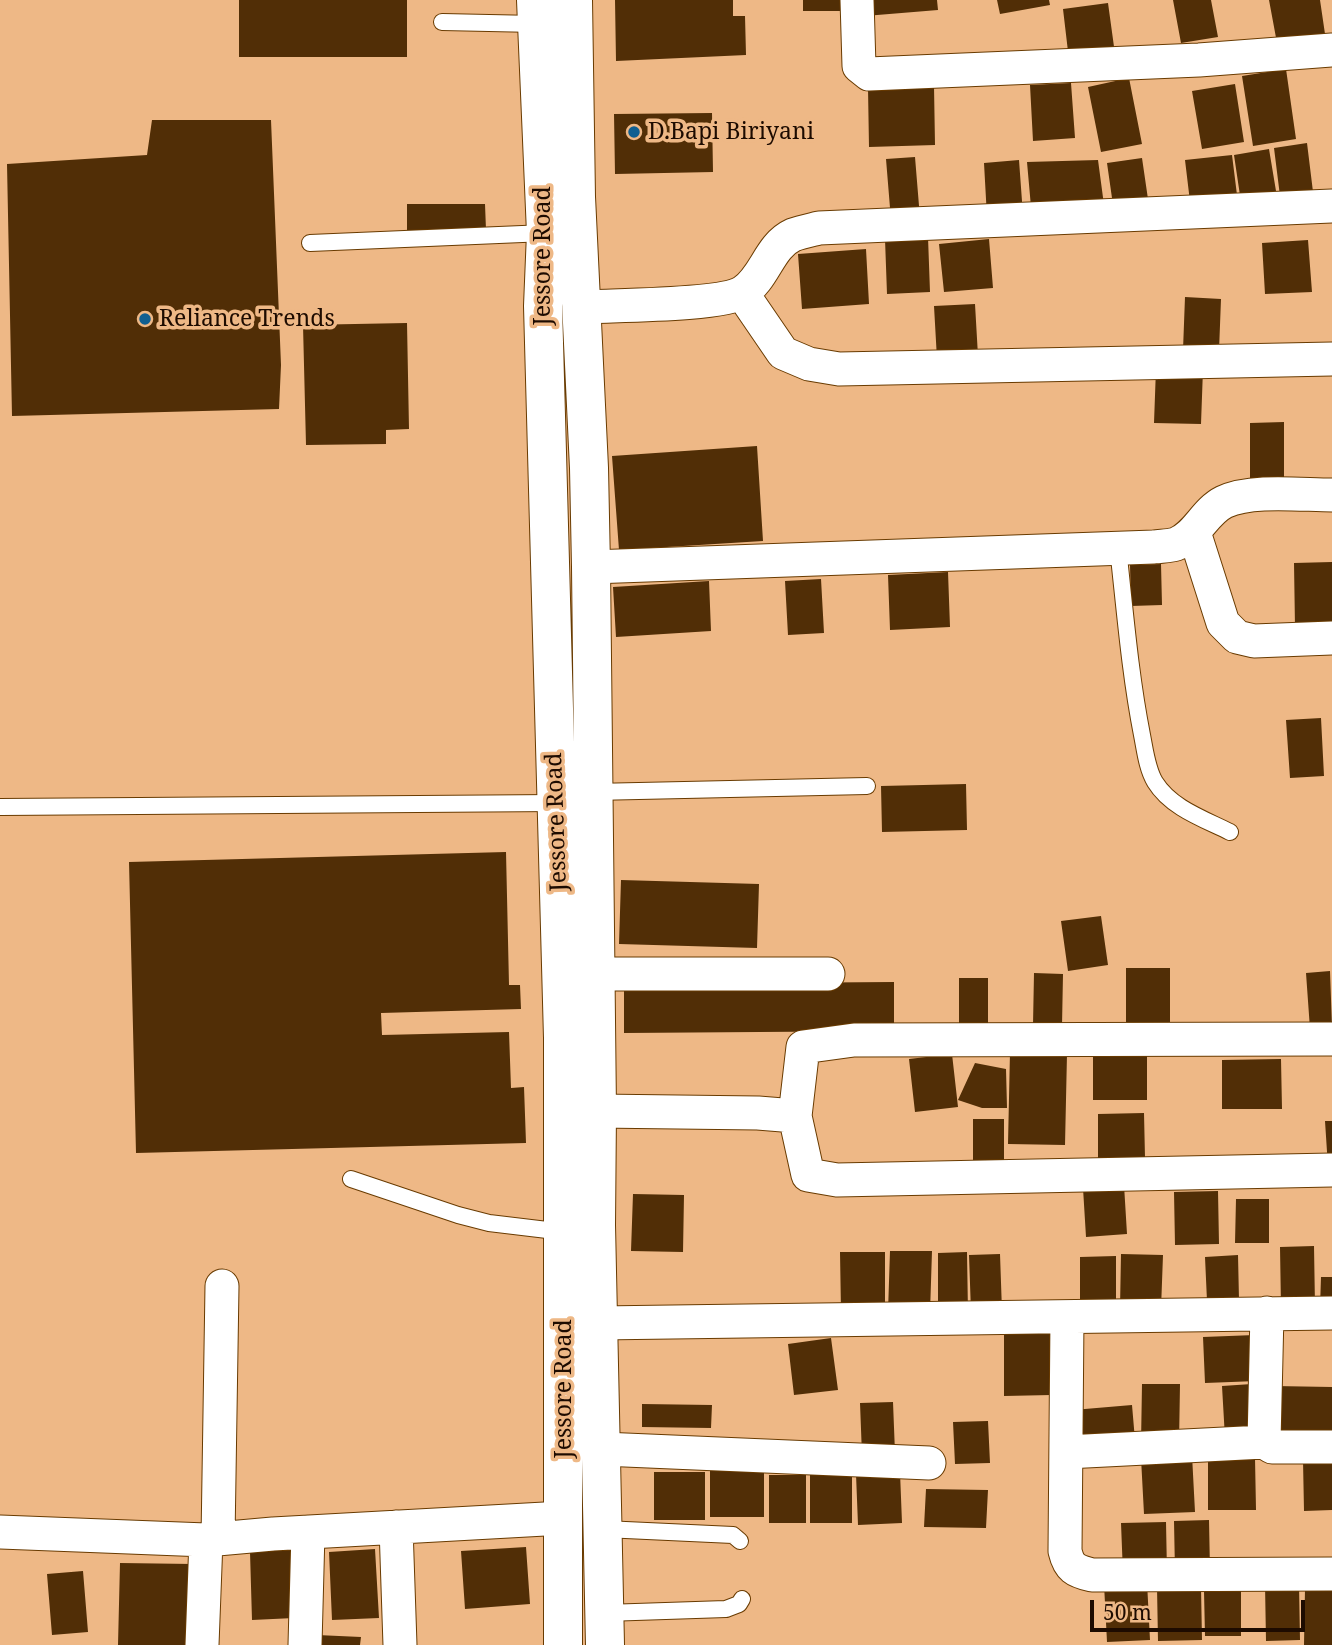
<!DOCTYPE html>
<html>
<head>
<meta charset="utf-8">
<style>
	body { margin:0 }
	#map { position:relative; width:1332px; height:1645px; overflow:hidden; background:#eeb886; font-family:"Noto Serif",serif }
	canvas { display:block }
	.scale { position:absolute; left:1090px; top:1600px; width:215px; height:32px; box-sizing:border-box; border:4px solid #1d0b00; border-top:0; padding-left:9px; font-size:21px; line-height:24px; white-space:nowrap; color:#1d0b00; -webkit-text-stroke:5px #eeb886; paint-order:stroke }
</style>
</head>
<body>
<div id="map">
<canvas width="1332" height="1645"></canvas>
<div class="scale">50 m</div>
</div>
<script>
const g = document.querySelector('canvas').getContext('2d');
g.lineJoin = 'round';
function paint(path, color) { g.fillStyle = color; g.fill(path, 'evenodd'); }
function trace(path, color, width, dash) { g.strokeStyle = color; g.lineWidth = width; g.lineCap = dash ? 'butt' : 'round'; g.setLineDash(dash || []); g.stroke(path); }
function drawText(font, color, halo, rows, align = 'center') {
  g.font = font + ' "Noto Serif",serif'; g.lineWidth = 7; g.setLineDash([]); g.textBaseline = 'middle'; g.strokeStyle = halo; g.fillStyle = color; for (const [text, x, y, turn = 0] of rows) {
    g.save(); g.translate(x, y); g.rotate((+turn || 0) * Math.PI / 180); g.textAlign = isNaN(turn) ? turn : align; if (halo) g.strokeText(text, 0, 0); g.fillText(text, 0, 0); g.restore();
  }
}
const building = new Path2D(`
	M239,0H407V57H239Z
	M615,0H733V16H745L746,55L616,61Z
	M803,0H848V11H803Z
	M863,0H937L938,10L865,16Z
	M997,0H1049L1050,5L1000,14Z
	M1173,0H1211L1218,37L1181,43Z
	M1269,0H1320L1325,34L1277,43Z
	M1108,3L1115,54L1069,60L1063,9Z
	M1286,69L1296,139L1253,146L1242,76Z
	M1129,78L1142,144L1101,152L1088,87Z
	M1071,83L1075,138L1033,141L1030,85Z
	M1235,84L1244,142L1202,149L1192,91Z
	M934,86L935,145L869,147L868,88Z
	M712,113L713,172L615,174L614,114Z
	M152,120H271L281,365L279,409L12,416L7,164L147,155Z
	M1307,143L1314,200L1281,204L1274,148Z
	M1269,149L1278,203L1242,209L1234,155Z
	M1232,155L1238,203L1191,210L1185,160Z
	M915,157L920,218L891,220L886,159Z
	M1142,158L1149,206L1114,212L1107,163Z
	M1019,160L1023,215L987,217L984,163Z
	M1098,160L1104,205L1031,207L1027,162Z
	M407,204H485L486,230L407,231Z
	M928,237L930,292L887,294L885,239Z
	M989,239L993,288L944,292L939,244Z
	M1308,240L1312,292L1265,294L1262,243Z
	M866,249L869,304L802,309L798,254Z
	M1185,297L1221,299L1219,351L1183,350Z
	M975,304L978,356L937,359L934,306Z
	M407,323L409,429L386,430V444L306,445L303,325Z
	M1156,368L1203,369L1201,424L1154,423Z
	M1284,422V485H1250V423Z
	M757,446L763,541L619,550L612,456Z
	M1332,562V626L1295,627L1294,563Z
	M1161,564L1162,605L1131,606L1130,565Z
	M948,572L950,627L890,630L888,575Z
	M821,579L824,633L788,635L785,581Z
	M709,581L711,631L616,637L613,587Z
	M1321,718L1324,776L1290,778L1286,720Z
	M966,784L967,830L882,832L881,786Z
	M506,852L509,985H520L521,1009L381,1013L382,1035L509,1032L511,1088L524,1087L526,1143L136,1153L129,862Z
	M621,880L759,884L757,948L619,944Z
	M1101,916L1108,965L1068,971L1061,921Z
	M1126,968H1170V1022L1126,1023Z
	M1330,971L1332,1027L1310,1029L1306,973Z
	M1034,973L1063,974L1062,1026L1033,1025Z
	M959,978H988V1029H959Z
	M894,982V1031L624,1033V984Z
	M1010,1052L1067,1054L1065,1145L1008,1144Z
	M952,1054L958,1107L915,1112L909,1059Z
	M1093,1055L1147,1056V1100H1093Z
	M1281,1059L1282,1109H1222V1060Z
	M975,1063L1006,1069L1007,1108H982L958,1100Z
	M1144,1113L1145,1158L1098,1159V1114Z
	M973,1119H1004V1167H973Z
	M1325,1121H1332V1167H1328Z
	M1124,1185L1127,1234L1086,1237L1083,1188Z
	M1218,1191L1219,1244L1175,1245L1174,1192Z
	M633,1194L684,1195L683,1252L631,1251Z
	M1236,1199H1269V1243H1235Z
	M1314,1246L1315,1307L1281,1308L1280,1247Z
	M890,1251H932L930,1313L888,1312Z
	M840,1252H885V1312H841Z
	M967,1252L968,1314L938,1315V1253Z
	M1000,1254L1002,1311L971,1312L969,1255Z
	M1121,1254L1163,1255L1161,1309L1120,1308Z
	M1238,1255L1239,1300L1207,1301L1205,1257Z
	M1116,1256V1306L1080,1307V1257Z
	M1321,1277H1332V1308H1320Z
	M1051,1327V1395L1004,1396V1328Z
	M1255,1335L1257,1381L1205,1383L1203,1337Z
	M831,1338L838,1390L794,1395L788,1344Z
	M1142,1384H1180L1179,1444H1141Z
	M1252,1384L1255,1436L1225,1438L1222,1386Z
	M1274,1386L1332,1387V1437L1273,1436Z
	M893,1402L895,1453L862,1455L860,1403Z
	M642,1404L712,1405L711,1428L642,1427Z
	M1132,1405L1135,1440L1077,1445L1073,1410Z
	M988,1421L990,1463L955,1464L953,1422Z
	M1192,1455L1195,1512L1144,1514L1141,1458Z
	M1208,1458H1255L1256,1510H1208Z
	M1332,1459V1510L1304,1511L1303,1460Z
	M710,1471H764V1517H710Z
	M654,1472H705V1520H654Z
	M810,1472L852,1473V1523H810Z
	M900,1472L902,1523L858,1525L856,1474Z
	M769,1475H806V1523H769Z
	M926,1489L988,1490L986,1528L924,1527Z
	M1209,1520L1210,1571L1175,1572L1174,1521Z
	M1166,1522L1167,1573L1123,1574L1121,1523Z
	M526,1547L530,1604L465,1609L461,1551Z
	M375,1549L379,1618L332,1620L329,1552Z
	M291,1550L294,1618L252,1620L250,1552Z
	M120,1563L193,1564L191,1645H118Z
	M83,1571L88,1632L52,1635L47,1574Z
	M1147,1582L1150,1640L1107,1642L1104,1584Z
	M1265,1584H1299L1300,1640L1266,1641Z
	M1157,1587H1201L1202,1640L1158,1641Z
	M1305,1589H1332V1645H1304Z
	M1204,1591H1241V1636H1205Z
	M317,1635L361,1637L360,1645H317Z`);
const lane = new Path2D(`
	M442,22L536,24
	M310,243L546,233
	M1118,548C1125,611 1130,674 1142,735C1145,750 1147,769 1155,782C1171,808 1204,819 1230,832
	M593,792L867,786
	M0,807L557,803
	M351,1179L458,1215L489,1223L564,1232
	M604,1529L733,1535L740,1541
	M605,1613L726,1609L739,1604L742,1599`);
const street = new Path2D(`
	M857,0L859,66L869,74L1199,60L1332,50
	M742,293L783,353L809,364L839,369L1332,359
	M581,307C613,305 721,306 743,292C765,278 769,246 793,235C801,232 811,230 819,228L1332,206
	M1194,532L1223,623L1237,637L1254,641L1332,638
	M591,567L1154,547C1161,546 1170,546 1176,544C1197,536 1204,512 1224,502C1251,489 1302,495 1332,495
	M596,974H828
	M597,1111L758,1113L795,1116L808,1175L837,1180L1332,1170
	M795,1116L803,1047L854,1040L1332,1039
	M1267,1313L1264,1442L1272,1447H1332
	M1067,1317L1065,1551C1069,1568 1075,1571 1092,1575L1332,1574
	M599,1323L1332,1313
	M602,1449L929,1463
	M1066,1452L1264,1442
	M396,1527L400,1645
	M0,1532L206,1540L273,1534L563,1518
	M218,1539L222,1286
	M202,1645L206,1540
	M305,1645L308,1532`);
const highway = new Path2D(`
	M536,0L546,233L543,306L563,1038V1645
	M573,0L576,197L589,468L591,567L597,1111L596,1225L605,1645`);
const markers = [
	[634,132,7,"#0f5f91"],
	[145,319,7,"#0f5f91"]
];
const poiNames = [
	["D.Bapi Biriyani",648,132],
	["Reliance Trends",159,319]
];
const streetNames = [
	["Jessore Road",543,256,-90],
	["Jessore Road",557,822,-92],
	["Jessore Road",564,1389,-90]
];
paint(building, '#512e06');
trace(lane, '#693b01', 18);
trace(street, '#693b01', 35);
trace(highway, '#693b01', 40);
trace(lane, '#fff', 16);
trace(street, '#fff', 33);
trace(highway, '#fff', 38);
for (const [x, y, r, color] of markers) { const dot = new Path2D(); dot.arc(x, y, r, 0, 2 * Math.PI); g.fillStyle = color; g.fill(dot); trace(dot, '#eeb886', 2.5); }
drawText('23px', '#1d0b00', '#eeb886', poiNames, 'left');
drawText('23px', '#1d0b00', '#eeb886', streetNames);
</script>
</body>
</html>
